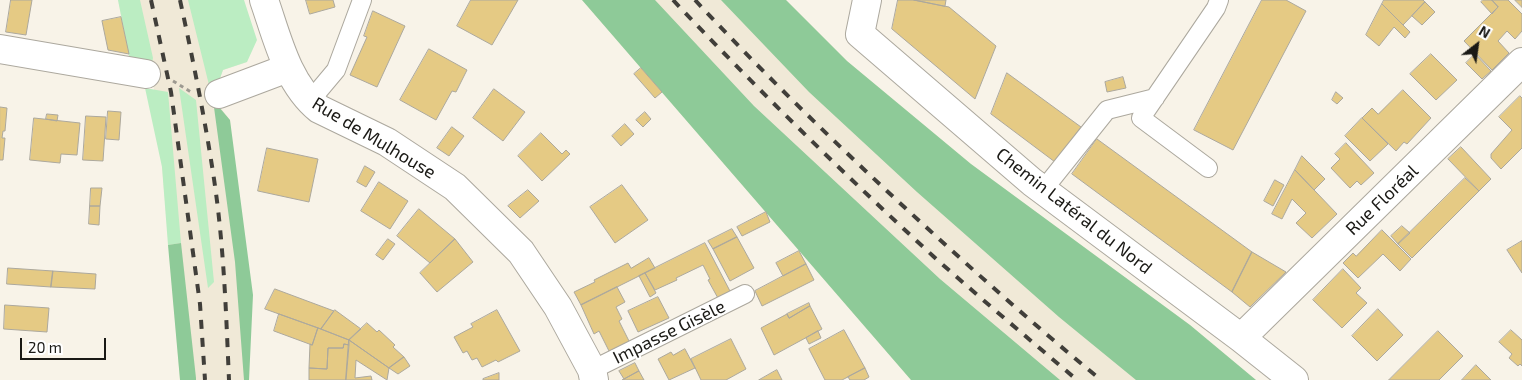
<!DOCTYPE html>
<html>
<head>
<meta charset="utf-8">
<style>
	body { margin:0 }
	#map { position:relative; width:1522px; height:380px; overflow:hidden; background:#f8f3e8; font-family:"Exo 2",sans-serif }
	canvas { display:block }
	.north { position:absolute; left:1452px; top:20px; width:50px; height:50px; -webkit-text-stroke:4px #fff; paint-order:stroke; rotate:30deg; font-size:14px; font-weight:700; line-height:20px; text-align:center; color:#1a1915 }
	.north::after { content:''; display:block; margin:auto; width:18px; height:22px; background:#1a1915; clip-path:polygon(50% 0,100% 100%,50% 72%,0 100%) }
	.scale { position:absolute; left:20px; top:338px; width:86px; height:22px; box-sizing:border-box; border:2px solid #1a1915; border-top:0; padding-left:6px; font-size:15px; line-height:18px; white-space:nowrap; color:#1a1915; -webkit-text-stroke:4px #fff; paint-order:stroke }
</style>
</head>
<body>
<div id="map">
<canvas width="1522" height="380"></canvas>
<div class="north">N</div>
<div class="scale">20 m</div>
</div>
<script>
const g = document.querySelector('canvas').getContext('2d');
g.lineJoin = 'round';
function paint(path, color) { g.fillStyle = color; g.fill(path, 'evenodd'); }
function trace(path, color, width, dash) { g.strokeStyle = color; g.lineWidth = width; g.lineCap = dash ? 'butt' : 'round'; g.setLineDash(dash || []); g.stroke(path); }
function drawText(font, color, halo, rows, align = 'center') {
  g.font = font + ' "Exo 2",sans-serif'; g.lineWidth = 4; g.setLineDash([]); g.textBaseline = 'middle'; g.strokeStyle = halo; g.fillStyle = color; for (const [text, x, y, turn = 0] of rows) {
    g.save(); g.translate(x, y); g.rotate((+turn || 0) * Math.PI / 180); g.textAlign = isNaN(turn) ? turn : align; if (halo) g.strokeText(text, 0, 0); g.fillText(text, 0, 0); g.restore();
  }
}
const built = new Path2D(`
	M118,0H243L247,62L223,70L218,84L220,107L230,120L247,380H180L162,167L170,160L150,72L129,56Z
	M582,0H786L847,61L971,164L1190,325L1256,380H911Z`);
const green = new Path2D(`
	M118,0H140L153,58L150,72L129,56Z
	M188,0H244L257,40L247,62L223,70L218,84L209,85Z
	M145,88L168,92L181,243L168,245L162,167Z
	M179,88L196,100L214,282L208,288Z`);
const forest = new Path2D(`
	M582,0H655L754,106L940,279L1060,380H911Z
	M721,0H786L847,61L971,164L1190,325L1256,380H1136L1059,317L917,192L809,92Z
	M213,100L230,120L253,295L249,380H244L235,262Z
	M181,243L196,378V380H180L168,245Z`);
const building = new Path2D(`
	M11,0H32L26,35L6,32Z
	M306,0H333L335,7L310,14Z
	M471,0H518L492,45L457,26Z
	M898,0H914L949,7L996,46L975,99L892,29Z
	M914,0H946L945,6Z
	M1262,0H1286L1306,11L1233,150L1194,130Z
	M1384,0H1423L1425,2L1403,25L1382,4Z
	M1483,0H1492L1498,7L1492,14L1481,2Z
	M1492,0H1508L1522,14V31L1515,39L1507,31L1498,41L1509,53L1492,70L1464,41L1498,7Z
	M1515,0H1522V7Z
	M1425,2L1435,12L1422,25L1412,16Z
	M1382,4L1410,32L1405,38L1394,27L1379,46L1366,35Z
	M373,11L405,26L377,87L350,75L367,37L364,36Z
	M121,17L129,54L108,50L102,21Z
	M429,49L467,70L456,92L452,91L436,120L400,100Z
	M1431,54L1457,80L1436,100L1410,74Z
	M1475,54L1491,71L1482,79L1466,63Z
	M641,68L662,92L655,98L634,74Z
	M1007,73L1081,127L1055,162L991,114Z
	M1123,77L1126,88L1107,92L1105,82Z
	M494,89L525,112L503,141L473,118Z
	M1403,90L1431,118L1407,144L1404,142L1396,151L1362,118L1372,108L1378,114Z
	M1336,92L1343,98L1337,104L1332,100Z
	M1520,96L1522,98V148L1501,169L1491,158V154L1512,130L1499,117Z
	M0,107L7,108L5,131H3L2,138H5L3,160H0Z
	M108,111L121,112L119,140L106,139Z
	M645,112L651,119L643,127L636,120Z
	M47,114L58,115L57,121L46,119Z
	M86,116L106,117L103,161L83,160Z
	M34,118L80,123L77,155L61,154L60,163L30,160Z
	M1362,118L1388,144L1370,161L1345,136Z
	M625,124L634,134L621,146L612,136Z
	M452,127L464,136L449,156L437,148Z
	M541,133L562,154L566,150L570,154L542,181L518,156Z
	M1097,139L1252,252L1232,292L1072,174Z
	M1346,143L1374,173L1361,185L1357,181L1350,188L1331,168L1340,159L1335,154Z
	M1461,147L1491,179L1479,191L1448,159Z
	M267,148L318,159L309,202L258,191Z
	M1302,156L1325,179L1314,190L1295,170Z
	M365,166L375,172L366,187L357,182Z
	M1295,170L1337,214L1312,238L1296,223L1306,213L1292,199L1282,219L1272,214Z
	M1465,178L1479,191L1412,258L1398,244Z
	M1275,180L1284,185L1273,206L1264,201Z
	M379,182L408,201L390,229L361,211Z
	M622,185L648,220L615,243L590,207Z
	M91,188H102L100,206H90Z
	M528,190L539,201L520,218L508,206Z
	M90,206H100L99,225L89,224Z
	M419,209L455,239L430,263L397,236Z
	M766,212L770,222L742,236L737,227Z
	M1402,226L1410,233L1398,244L1391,236Z
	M732,229L737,237L713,249L708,241Z
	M1382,230L1411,259L1400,271L1383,254L1358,278L1343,263L1353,253L1356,256Z
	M737,237L754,268L730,281L713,249Z
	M388,239L395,244L383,260L376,255Z
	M455,239L473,262L437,292L420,273Z
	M1522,241V273L1507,250Z
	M705,243L731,293L719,300L708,280L710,279L703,265L676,278L677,280L655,290L645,273Z
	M799,251L806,264L783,276L776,263Z
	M1252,252L1286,272L1250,307L1232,292Z
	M649,258L655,268L581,305L574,292L595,282L594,280L628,263L631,268Z
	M806,264L814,280L762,306L755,291Z
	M8,268L53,271L51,287L7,284Z
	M1343,269L1361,288L1356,293L1367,303L1342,328L1313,300Z
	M53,271L96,274L95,289L51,287Z
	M645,273L656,293L650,297L639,276Z
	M617,287L625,302L616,307L622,319L619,321L630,343L610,353L599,331L594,334L581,305Z
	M275,289L334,311L321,329L265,309Z
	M658,297L669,318L638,332L628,311Z
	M809,303L810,306L789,318L787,314Z
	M5,305L49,308L47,332L4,329Z
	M810,306L822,329L774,355L761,328L787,314L789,318Z
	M1378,309L1403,335L1377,361L1352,336Z
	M335,310L361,329L349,340L321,329Z
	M497,310L520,351L498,362L496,360L482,367L477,358L472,360L467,351L463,353L454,337L473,327L471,324Z
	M279,314L318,328L312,345L274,331Z
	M367,323L377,332L379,330L395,345L393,347L404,357L389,368L349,340Z
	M318,328L349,340V345L344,344L343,348H328L327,369L309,368L310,344L312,345Z
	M844,330L865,368L842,380H825L809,349Z
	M1511,330L1522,340V366L1520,364L1518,366L1509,358L1512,354L1499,342Z
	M818,331L821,338L809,344L806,338Z
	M1438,331L1463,356L1439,380H1389Z
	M731,339L746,369L726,380H701L691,359Z
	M349,340L389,368L387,380L356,360L355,378L371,376L372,380H346Z
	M344,344L349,345L346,380H309V368L327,369L328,348H343Z
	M685,349L695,368L669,380L658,359L671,352L673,355Z
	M404,357L410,366L398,374L389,368Z
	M635,363L639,371L624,379L619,371Z
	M1476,365L1491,380H1462Z
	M865,368L869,377L864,380H850L848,377Z
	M777,370L782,380H759Z
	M639,371L644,380H622L624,379Z
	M499,373V380H483V379Z`);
const path = new Path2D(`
	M173,81L191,92`);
const lane = new Path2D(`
	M310,101L336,70L362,0
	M1208,168L1141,118L1216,8L1219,0
	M1043,190L1107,110L1155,98
	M592,370L745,294`);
const street = new Path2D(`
	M264,0C277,37 287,83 319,109L387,142L455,187L521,252L558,307L592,370L594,380
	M867,0L860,34L1032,182L1241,338L1294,380
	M0,49L146,74
	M219,94L288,68
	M1241,338L1522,62`);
const rail = new Path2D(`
	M151,0L171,92L200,304L205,380
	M180,0C193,60 205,119 214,179C224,246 226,313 229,380
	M673,0C757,89 844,174 933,256C980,298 1029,339 1077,380
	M695,0C761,71 831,139 902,205C967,265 1033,324 1101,380`);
const streetNames = [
	["Rue de Mulhouse",374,138,31],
	["Rue Floréal",1382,200,-44],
	["Chemin Latéral du Nord",1074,211,38],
	["Impasse Gisèle",669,332,-26]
];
paint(built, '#f0e9d7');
paint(green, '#bbedc2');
paint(forest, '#8eca98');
paint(building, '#e5ca84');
trace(building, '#aca89d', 1);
trace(lane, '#aca89e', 20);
trace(street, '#aca89e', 30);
trace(path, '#9d9a91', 3, [4, 4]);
trace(lane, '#fff', 18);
trace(street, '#fff', 28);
trace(rail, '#413f3a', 4, [9, 9]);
drawText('18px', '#1a1915', '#fff', streetNames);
</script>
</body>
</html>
